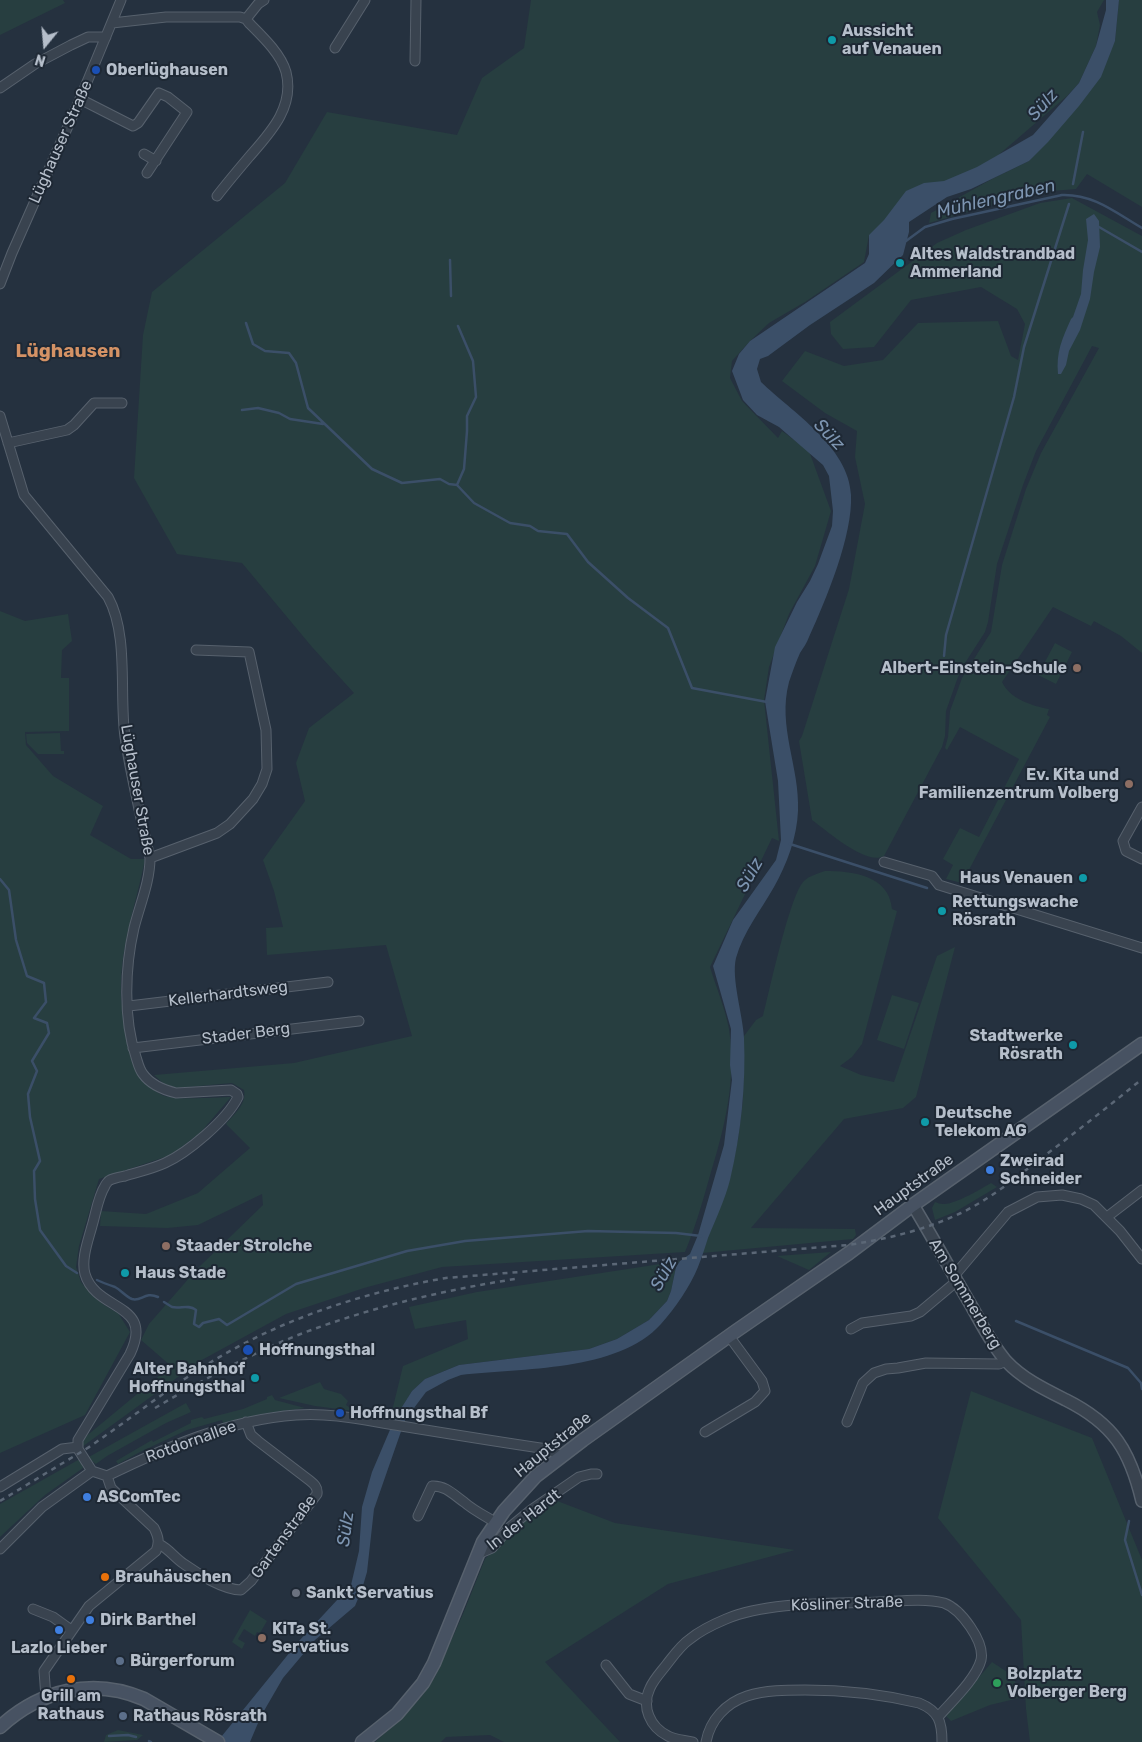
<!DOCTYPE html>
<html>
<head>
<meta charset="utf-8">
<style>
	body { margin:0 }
	#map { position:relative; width:1142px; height:1742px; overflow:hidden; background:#25313f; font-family:Rubik,sans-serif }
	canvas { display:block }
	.north { position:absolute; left:20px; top:20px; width:50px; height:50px; -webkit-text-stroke:4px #1e2834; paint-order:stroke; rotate:197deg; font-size:14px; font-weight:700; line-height:20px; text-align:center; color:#b5beca }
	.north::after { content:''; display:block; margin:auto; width:18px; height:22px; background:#b5beca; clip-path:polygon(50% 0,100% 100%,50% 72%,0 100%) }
</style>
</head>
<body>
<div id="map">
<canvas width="1142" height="1742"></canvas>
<div class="north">N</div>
</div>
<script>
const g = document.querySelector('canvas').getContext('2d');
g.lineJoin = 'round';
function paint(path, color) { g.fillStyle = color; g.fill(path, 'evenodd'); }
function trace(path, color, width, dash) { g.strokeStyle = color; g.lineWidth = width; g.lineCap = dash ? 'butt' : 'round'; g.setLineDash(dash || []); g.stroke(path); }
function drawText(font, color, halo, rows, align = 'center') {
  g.font = font + ' Rubik,sans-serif'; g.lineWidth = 4; g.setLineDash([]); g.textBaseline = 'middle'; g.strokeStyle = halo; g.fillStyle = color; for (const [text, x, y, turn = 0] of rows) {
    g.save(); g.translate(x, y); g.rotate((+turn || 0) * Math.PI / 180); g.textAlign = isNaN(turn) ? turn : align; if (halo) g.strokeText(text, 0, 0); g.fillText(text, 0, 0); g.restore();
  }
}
const green = new Path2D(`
	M0,0H63L65,3L0,35Z
	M531,0H1104L1097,12L1100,25L1096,46L1079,83L1067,96L988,164L869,235L864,262L805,302L769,323L750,341L732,361L730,378L742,401L778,438L782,431L809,451L831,511L815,566L789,614L769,667L764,700L779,841L772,838L710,967C716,987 725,1008 729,1029C737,1081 724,1130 709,1179C702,1204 695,1228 685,1252L442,1267L364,1288L286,1314L200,1361L82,1447L84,1438L171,1366L141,1340L149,1324L197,1269L263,1205L262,1194L198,1225L167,1228L100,1226L101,1211L146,1214L198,1193L250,1148L226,1124C234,1114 247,1104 244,1090L232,1083L177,1088L164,1084L154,1075L294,1063L412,1036L386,945L267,955L266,928L283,927L274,891L263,860L305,801L296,763L309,728L354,693L312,647L242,563L177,554L134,478L143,335L152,292L285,183L327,112L457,135L482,78L524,48Z
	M1119,0H1142V207L1087,174L1076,189L1040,192L929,223L931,213L992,179L1029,161L1115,41Z
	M1072,198L1142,236V653L1121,636L1094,621L1091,626L1053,607L1002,682C1010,699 1032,706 1049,709L1047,715L1050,717L962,883L946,879L953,865L943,859L960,828L979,837L1019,759L960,727L947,750L945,748L948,737L950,711L962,678L991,632L1002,565L1026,489L1041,453L1099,348L1092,346L1036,451L1023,485L997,564L988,622L985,632L965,663L958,677L946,711L945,736L942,747L884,856C866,866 826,830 812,820L799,741L802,736L849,589L865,504L855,457L857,431L825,413L782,381L805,351L844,366L883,360L918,323L998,321L1011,356L1018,360L1025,324L1017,309L981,287L911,300L874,347L843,349L831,334L830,322L937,243L966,230L1040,203Z
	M0,611L25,621L68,614L72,641L62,650L61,678H69V731L25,732L26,745L53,776L103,806L90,835L131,859H145C137,901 121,944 121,987C120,1000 124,1015 126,1028C129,1058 134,1080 162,1095C176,1101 215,1097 231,1097L200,1133L171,1155L99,1179L79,1246L76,1267L81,1282L91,1294L104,1305L118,1313L130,1332L85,1415L0,1453Z
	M1055,643L1072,652L1056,684L1038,675Z
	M60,733L61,751H64V754H38L27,743L26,734Z
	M825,871C852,871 889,875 892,909L897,911L862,1044L852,1057L840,1066L861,1075L894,1082L937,956L955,947L916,1097L903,1108L844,1119L751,1228L855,1229L856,1235L853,1239L702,1253L729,1182L738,1139L743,1100L744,1036L756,1020L763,1016C769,993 790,894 804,881C809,876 819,873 825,871Z
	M892,995L919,1003L904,1049L877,1040Z
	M991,1183L997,1187L955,1212L935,1220L932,1208L935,1202C938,1203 940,1204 943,1204C954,1205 981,1189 991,1183Z
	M831,1252L809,1270L777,1256Z
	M680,1261L676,1267L671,1291L667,1301L649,1320L617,1339L589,1349L459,1365L425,1379L412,1391L402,1407L392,1411L403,1366L468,1339L466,1320L415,1329L409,1307L477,1292Z
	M320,1382L324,1389L341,1394L348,1401L346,1405L354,1411L315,1406L279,1398Z
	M971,1391L1092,1438L1142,1560V1742H1030L1026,1709L1021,1620L938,1518Z
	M272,1395L275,1400L305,1408L262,1414L223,1423L222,1420L187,1430L140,1452L118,1464L116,1461L152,1440L153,1442L191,1423V1420L202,1417L204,1419L243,1409L267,1399V1397Z
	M186,1403L191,1412L166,1423L107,1456L96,1464L87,1458Z
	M78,1460H82L83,1468L45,1495L0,1537V1504Z
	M552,1499L615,1523L795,1550L668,1584L545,1662L620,1742H504L490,1735L446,1737L441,1742H375L403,1717L422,1696L435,1677L463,1614L485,1559L519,1523Z
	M250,1610L267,1621L260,1633L257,1632L255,1636L244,1629L238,1639L245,1643L242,1649L232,1642Z
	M992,1662C1010,1674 1017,1676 1019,1698L990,1705L951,1721L946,1716Z
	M118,1730L143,1735L137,1740L104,1742L106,1735Z`);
const water = new Path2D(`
	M1106,0H1119L1115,41L1101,77L1079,106L1048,142L1029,161L971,189L947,197L909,222V232L903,255L874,283L810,325L768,356L760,359L757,369L761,382C792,412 849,447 851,495C853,535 826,600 809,637C807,643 803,648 800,653C796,662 792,673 789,682C777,727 800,767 798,811C797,837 787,864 774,887C761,910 743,932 736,958C731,979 743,1015 744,1038C746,1085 741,1134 730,1180C725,1199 716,1219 708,1238C705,1247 702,1257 698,1267C690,1287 675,1308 661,1324C618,1372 521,1368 461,1375L448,1380L426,1392L405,1420L374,1509L367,1572L362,1589L355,1606L315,1640L283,1678L261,1716L250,1742H217L299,1641L351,1585L359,1551L362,1507L372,1472L395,1418L412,1391L425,1379L459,1365L589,1349L617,1339L649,1320L667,1301L671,1291L676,1267L680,1261L690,1254L698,1235L724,1145L732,1080L730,1065L731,1029L713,966L733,920L776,860L781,840L778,781L765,701L775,647L797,602L810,581L818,564L832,526L833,511L829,476L823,465L779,427L757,415L743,400L732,371L739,354L750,341L865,263L869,254V235L884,220L906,191L924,183L944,181L977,167L1033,135L1079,83L1096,46L1106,10Z
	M1094,214L1099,221L1100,247L1094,272L1090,299L1080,330L1069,351L1066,365L1061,374H1058C1056,352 1062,339 1071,319L1073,317L1081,294L1083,270L1088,240L1086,219Z`);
const stream = new Path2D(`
	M1073,184L1083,132
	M1099,227L1142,252
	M906,241L925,227L952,219L1062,195C1094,194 1116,213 1142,228
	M450,260L451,296
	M246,323L253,344L265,351L289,353L296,363L308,408L372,469L402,483L440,479L449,484L457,485L474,503L510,523L530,526L538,531L567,534L588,562L628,598L668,628L692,688L767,702
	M242,410L258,408L279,413L290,419L323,424
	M457,485L464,469L467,431V416L476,397L473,361L458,326
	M944,656L946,635L1014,397L1024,347L1069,204
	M790,844L927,888
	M0,879L9,890L16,940L27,976L44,983L46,1002L34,1018L47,1023L49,1033L32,1061L37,1071L28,1094L30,1117L40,1161L34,1171L35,1199L40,1230L66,1266L77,1273
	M97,1280C103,1283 109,1285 115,1287C121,1290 125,1296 132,1299C141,1302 145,1291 158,1297
	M164,1302L172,1307C181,1309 188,1304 196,1310L194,1324L199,1327L203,1323L219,1319L227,1325L296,1284L407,1251L465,1241L588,1231L676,1233L701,1236
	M1016,1321L1128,1368L1141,1383L1142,1389
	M1129,1521L1125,1540L1142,1595
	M109,1736L128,1735L136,1737
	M149,1741L151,1742`);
const minor = new Path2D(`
	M246,19L258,4L264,0
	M112,23L166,17H240L246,19L249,23C262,36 281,54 286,72C295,107 270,133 249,157C238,170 227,183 217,196
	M335,48L365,0
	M415,61L416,0
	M0,88L35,64L71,45L88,37H106
	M80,99L133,126L138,123L159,93L168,97L187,112L147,173
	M144,154L156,161
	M0,284L12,253L80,99L121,0
	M0,416L24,495L108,597C129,635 119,694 125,737C131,777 141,818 150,858C150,882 140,904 134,928C125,967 123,1018 136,1057C138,1063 139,1069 143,1074C150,1084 164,1090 176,1093L231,1090L237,1094L238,1097C227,1120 187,1153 165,1163C152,1169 138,1172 125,1176C120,1177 114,1178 110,1180C109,1180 105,1185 105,1186C98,1197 96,1213 92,1226C88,1241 81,1259 85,1274C96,1312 155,1302 130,1354L78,1440V1449L92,1471
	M8,443L67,430L74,425L94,403H122
	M1142,807L1123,841L1126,851L1142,859
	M150,858L217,833L230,824L253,799L262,784L267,769L266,730L249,652L196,650
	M884,862L932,876L939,885L1142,948
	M129,1006L328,982
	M133,1048L359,1021
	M1107,1217L1142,1190
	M954,1276L1008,1212L1037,1197L1062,1195L1081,1199L1094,1205L1120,1231L1142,1259
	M851,1329L862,1323L911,1316L920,1312L957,1281
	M847,1422L863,1383L874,1373L886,1369L898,1368L926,1363L999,1364L1006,1361
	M705,1432L755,1402L765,1391L762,1381L729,1336
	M92,1471L107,1476C167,1447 228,1420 296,1415C331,1412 368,1421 401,1426C450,1434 499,1442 547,1449L561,1456
	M0,1487L62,1449L78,1447
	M418,1516L432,1486C445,1485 454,1495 464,1502C473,1510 485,1516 495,1522
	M159,1544C169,1549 175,1558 184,1564C198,1574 224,1590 241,1590L251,1581L317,1494C318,1487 314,1484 309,1480L258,1441L251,1435L246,1422
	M0,1549L42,1507L92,1471
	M478,1554L492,1548L510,1527L531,1510L579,1477L591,1474H597
	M33,1609L53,1617L71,1630
	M606,1665L629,1694L647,1701
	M46,1697L44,1671L89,1606L156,1551C160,1542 158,1536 154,1528L111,1488L107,1476
	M693,1742C685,1740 675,1740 668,1736C650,1727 641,1707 650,1688C654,1679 661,1672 667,1664C674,1655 681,1645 690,1639C701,1630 714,1624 726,1619C769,1601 834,1604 880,1602C900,1601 925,1598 944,1603C961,1609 985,1642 981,1660C976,1679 951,1702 938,1717
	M706,1742C710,1720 726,1703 747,1696C766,1690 786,1690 805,1690C843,1690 881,1694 919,1703C939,1711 942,1722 942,1742`);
const tertiary = new Path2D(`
	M913,1205C933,1238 952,1273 972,1307C982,1325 992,1345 1006,1361C1023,1379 1044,1389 1066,1400C1114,1424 1130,1451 1142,1501`);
const secondary = new Path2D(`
	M0,1727C40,1690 93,1677 144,1699L218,1742
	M362,1742L397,1714L423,1683L434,1663L483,1542L504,1511L536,1476L583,1440L736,1331L849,1253L913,1205L1142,1044`);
const rail = new Path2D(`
	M155,1408C201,1381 248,1355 298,1335C368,1308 440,1291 515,1279
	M86,1449C128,1421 168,1388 211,1362C282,1319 364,1292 446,1278L848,1245C887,1239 925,1230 961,1213C990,1199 1016,1178 1040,1159C1075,1133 1109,1106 1142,1079
	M0,1501L91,1446`);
const markers = [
	[832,40,5,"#0f9aa8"],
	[96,70,5,"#1a4fb4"],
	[900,263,5,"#0f9aa8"],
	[1077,668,5,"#8d6e63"],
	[1129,784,5,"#8d6e63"],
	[1083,878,5,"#0f9aa8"],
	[942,911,5,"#0f9aa8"],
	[1073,1045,5,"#0f9aa8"],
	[925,1122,5,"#0f9aa8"],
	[990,1170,5,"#3f7fe0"],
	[166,1246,5,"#8d6e63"],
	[125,1273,5,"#0f9aa8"],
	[248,1350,6,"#1a4fb4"],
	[255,1378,5,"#0f9aa8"],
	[340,1413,5,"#1a4fb4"],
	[87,1497,5,"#3f7fe0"],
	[105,1577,5,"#e8710a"],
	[296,1593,5,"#6b7280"],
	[90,1620,5,"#3f7fe0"],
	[59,1630,5,"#3f7fe0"],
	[262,1638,5,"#8d6e63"],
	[120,1661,5,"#5c6f8a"],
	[71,1679,5,"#e8710a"],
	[997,1683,5,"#2e9e5b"],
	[123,1716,5,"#5c6f8a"]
];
const poiNames = [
	["Aussicht",842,31],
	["auf Venauen",842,49],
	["Oberlüghausen",106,70],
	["Altes Waldstrandbad",910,254],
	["Ammerland",910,272],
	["Albert-Einstein-Schule",1067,668,"right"],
	["Ev. Kita und",1119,775,"right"],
	["Familienzentrum Volberg",1119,793,"right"],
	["Haus Venauen",1073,878,"right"],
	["Rettungswache",952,902],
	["Rösrath",952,920],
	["Stadtwerke",1063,1036,"right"],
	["Rösrath",1063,1054,"right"],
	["Deutsche",935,1113],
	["Telekom AG",935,1131],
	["Zweirad",1000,1161],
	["Schneider",1000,1179],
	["Staader Strolche",176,1246],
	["Haus Stade",135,1273],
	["Hoffnungsthal",259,1350],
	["Alter Bahnhof",245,1369,"right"],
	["Hoffnungsthal",245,1387,"right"],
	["Hoffnungsthal Bf",350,1413],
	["ASComTec",97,1497],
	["Brauhäuschen",115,1577],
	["Sankt Servatius",306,1593],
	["Dirk Barthel",100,1620],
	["KiTa St.",272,1629],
	["Servatius",272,1647],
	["Lazlo Lieber",59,1648,"center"],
	["Bürgerforum",130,1661],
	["Bolzplatz",1007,1674],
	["Volberger Berg",1007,1692],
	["Grill am",71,1696,"center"],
	["Rathaus",71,1714,"center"],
	["Rathaus Rösrath",133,1716]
];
const streetNames = [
	["Lüghauser Straße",61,142,-66],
	["Lüghauser Straße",137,790,80],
	["Kellerhardtsweg",228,994,-7],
	["Stader Berg",246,1034,-7],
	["Hauptstraße",914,1185,-36],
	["Am Sommerberg",965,1294,59],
	["Rotdornallee",191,1442,-20],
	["Hauptstraße",553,1445,-39],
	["In der Hardt",524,1520,-38],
	["Gartenstraße",284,1537,-54],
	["Kösliner Straße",847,1604,-2]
];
const waterNames = [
	["Sülz",1043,105,-48],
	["Mühlengraben",996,199,-13],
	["Sülz",829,435,46],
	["Sülz",750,875,-60],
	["Sülz",664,1274,-61],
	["Sülz",346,1529,-82]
];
const quarterNames = [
	["Lüghausen",68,352]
];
paint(green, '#273e40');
paint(water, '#3b4f68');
trace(stream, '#3b4f68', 2.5);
trace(minor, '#57616d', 11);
trace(tertiary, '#57616d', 14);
trace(secondary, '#57616d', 15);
trace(minor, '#39434f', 9);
trace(tertiary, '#39434f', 11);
trace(secondary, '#475262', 12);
trace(rail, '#5b6776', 2.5, [5, 5]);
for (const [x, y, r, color] of markers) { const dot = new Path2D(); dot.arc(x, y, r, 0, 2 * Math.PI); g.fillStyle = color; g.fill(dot); trace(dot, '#1e2834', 2); }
drawText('bold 16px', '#b5beca', '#1e2834', poiNames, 'left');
drawText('16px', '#b5beca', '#1e2834', streetNames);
drawText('italic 18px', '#7d95b1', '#1e2834', waterNames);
drawText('bold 19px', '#d49265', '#1e2834', quarterNames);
</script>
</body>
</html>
